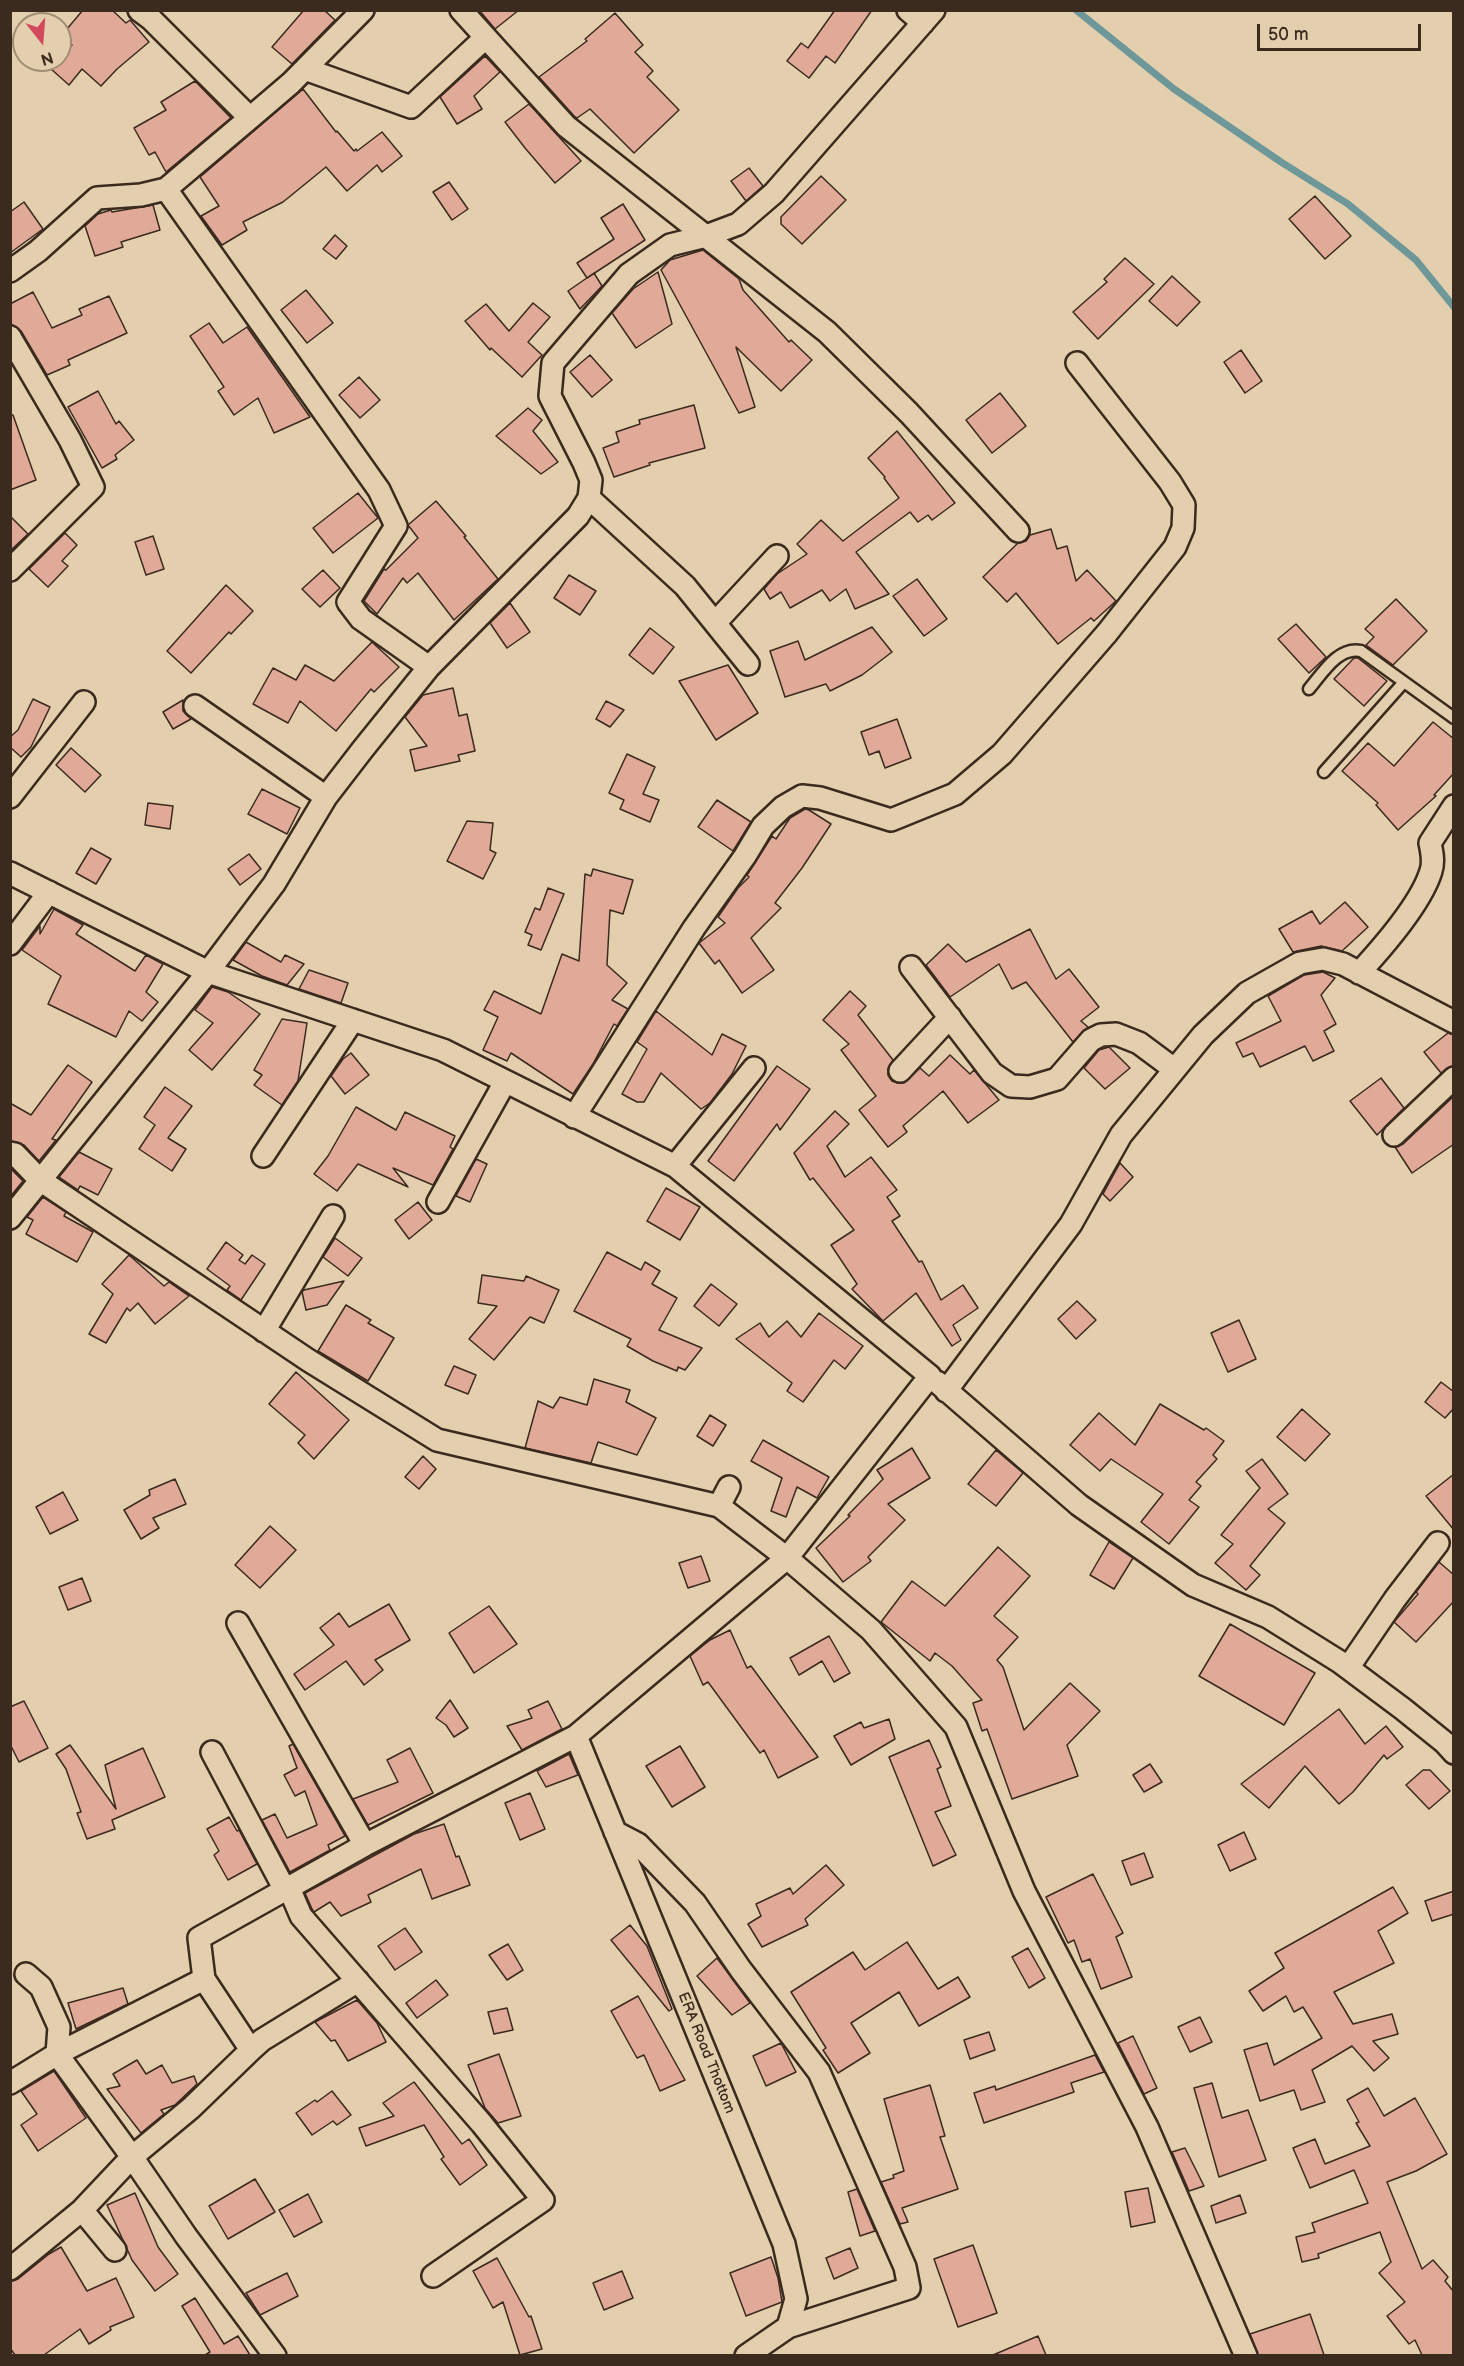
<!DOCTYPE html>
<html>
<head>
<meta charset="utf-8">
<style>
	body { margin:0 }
	#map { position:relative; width:1464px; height:2366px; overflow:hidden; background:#e3cfad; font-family:"Balsamiq Sans",sans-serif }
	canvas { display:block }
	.frame { position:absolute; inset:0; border:12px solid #3b2a1e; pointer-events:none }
	.north { position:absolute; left:12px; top:12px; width:60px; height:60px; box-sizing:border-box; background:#e3cfad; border:2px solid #a08d74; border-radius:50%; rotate:163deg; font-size:16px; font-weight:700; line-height:24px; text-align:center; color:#3b2a1e }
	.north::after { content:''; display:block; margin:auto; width:21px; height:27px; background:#d1495b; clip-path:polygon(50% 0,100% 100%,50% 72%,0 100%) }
	.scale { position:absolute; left:1257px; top:24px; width:164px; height:27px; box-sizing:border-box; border:3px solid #3b2a1e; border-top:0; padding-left:8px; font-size:18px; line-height:21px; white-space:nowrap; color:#3b2a1e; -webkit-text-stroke:4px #e3cfad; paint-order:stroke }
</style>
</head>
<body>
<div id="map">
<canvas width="1464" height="2366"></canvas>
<div class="frame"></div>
<div class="north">N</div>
<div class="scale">50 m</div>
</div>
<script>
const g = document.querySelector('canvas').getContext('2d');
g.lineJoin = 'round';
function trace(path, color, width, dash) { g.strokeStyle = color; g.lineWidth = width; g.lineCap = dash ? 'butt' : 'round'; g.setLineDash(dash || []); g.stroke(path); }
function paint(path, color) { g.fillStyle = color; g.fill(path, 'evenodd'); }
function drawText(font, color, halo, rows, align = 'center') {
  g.font = font + ' "Balsamiq Sans",sans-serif'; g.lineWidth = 6; g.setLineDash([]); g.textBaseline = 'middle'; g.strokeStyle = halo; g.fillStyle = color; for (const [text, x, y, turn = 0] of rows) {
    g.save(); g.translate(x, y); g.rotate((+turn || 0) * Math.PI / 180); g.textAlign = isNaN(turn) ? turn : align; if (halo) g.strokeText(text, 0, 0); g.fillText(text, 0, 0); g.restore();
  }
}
const stream = new Path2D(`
	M1076,10L1174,89L1281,162L1348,204L1416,260L1454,307`);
const building = new Path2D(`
	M83,10H112L126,23L130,20L149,42L117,69L101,86L82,69L69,85L51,69L72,45L61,36Z
	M304,10H324L335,20L292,64L272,47Z
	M479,10H519L495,29Z
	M835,10H872L835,63L826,56L809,78L787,61L801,43L808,48Z
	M615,13L643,45L635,52L653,71L647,77L679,110L634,153L590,109L577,118L575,117L539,77L587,41L585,39Z
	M485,56L500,72L474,96L482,109L457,124L440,97Z
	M195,81L231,118L166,172L155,152L149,155L134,128L166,110L161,102Z
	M303,89L336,132L337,131L354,151L356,149L357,151L382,132L402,156L382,172L377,165L347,191L326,167L283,202L243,222L247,230L222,245L201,216L219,206L200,177Z
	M529,104L581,161L555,183L525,148L505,122Z
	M749,168L763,186L746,201L731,181Z
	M821,176L846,200L802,244L781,224V217Z
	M449,182L468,209L452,220L433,192Z
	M1315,196L1351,236L1325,259L1289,219Z
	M24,202L43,229L10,253V212Z
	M623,204L645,240L587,278L577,263L614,239L601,218Z
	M153,205L160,230L121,242L123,247L95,256L85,226L98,214L111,210L112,212Z
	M335,235L347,246L336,259L323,249Z
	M703,250L739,279L743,290L789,342L791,340L812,360L781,391L736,347L755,407L739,413L661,270L670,260Z
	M1125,258L1154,284L1098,339L1073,312L1107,282L1104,279Z
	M658,272L672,324L636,348L612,313L633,289Z
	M594,273L602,286L580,309L568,291Z
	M1172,276L1200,302L1177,326L1149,301Z
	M306,290L333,323L307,343L281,310Z
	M33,292L52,328L82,315L79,309L109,296L127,333L68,360L70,365L47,375L21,331L10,323V304Z
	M533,303L550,317L528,342L542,355L522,377L491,348L490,350L465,321L486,304L509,331Z
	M209,323L223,343L247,327L310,417L274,433L258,398L234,415L218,391L224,387L190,336Z
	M1241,350L1262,381L1245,393L1224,362Z
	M590,355L612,380L592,397L570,372Z
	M359,377L380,400L360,418L339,395Z
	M98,391L116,424L119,421L134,440L115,455L117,459L102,468L68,407Z
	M1000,393L1026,426L992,453L966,420Z
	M694,405L705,448L649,463L650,465L614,477L603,448L619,442L616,432L640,424L639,420Z
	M528,408L542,420L533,431L558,462L541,474L496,436Z
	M10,415H13L36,480L10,490Z
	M897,431L955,503L932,520L928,515L918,522L910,512L856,552L889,594L855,609L846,589L830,601L822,590L790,608L781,592L770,599L764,589L777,574L807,554L797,544L821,520L843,541L899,498L884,478L885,477L868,458Z
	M358,493L378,518L333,553L313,528Z
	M436,501L466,536L464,537L498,579L454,620L418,573L407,583L403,578L377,614L364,601L384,569L386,570L418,538L408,525Z
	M10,516L28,534L10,551Z
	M1051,529L1057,549L1067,546L1076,581L1087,570L1116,601L1094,621L1091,618L1058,644L1016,593L1007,602L983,577L1018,543L1026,541L1030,535Z
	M65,533L77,545L62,561L68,566L48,587L29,569Z
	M153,536L164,569L146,575L135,542Z
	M323,570L340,588L320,607L302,589Z
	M569,575L596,591L580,615L554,598Z
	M917,579L947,619L924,636L893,596Z
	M226,585L253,611L231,634L229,632L191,673L167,651Z
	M1396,599L1427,631L1393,665L1366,645L1374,637L1365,629Z
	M510,603L530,632L507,648L490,623Z
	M1296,624L1326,657L1309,673L1278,639Z
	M872,627L892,652L862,675L830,691L826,684L785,697L770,651L798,641L805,660Z
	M650,628L674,647L653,674L629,655Z
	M372,642L399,667L374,692L371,689L336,731L300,701L288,723L253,704L273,668L296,680L305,665L334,681Z
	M1354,658H1358L1387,681L1364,706L1334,679Z
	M728,665L758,713L716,740L679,681Z
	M453,688L459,716L467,714L475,751L458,755L460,761L415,771L410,750L427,746L405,717L423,695Z
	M33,699L50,707L31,747L21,757L10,747V737L18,730Z
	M183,700V711L191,719L173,729L163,712Z
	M606,701L624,710L610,727L596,719Z
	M897,719L911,758L885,768L879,751L869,755L861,732Z
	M1433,722L1454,739V773L1434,795L1436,796L1398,830L1376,805L1378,803L1342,771L1368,743L1394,766Z
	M71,748L101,775L85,792L56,765Z
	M627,754L655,767L643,794L659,800L650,822L620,809L624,800L609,793Z
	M262,789L300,808L287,834L248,814Z
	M717,800L751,822L733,851L698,827Z
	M148,803L173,806L170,829L145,825Z
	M805,809L809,810L831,824L802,868L775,903L781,908L751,938L774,970L742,993L719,960L715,964L699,943L725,923L718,917L738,888L749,877L747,875L772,836L776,839L790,818Z
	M467,821L493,823L490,850L496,853L483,879L447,861Z
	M91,848L111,859L96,884L76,873Z
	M249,854L261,869L240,885L228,869Z
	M593,869L633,880L623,914L610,910L607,965L627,983L612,1000L628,1009L617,1026L614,1024L593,1064L573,1094L511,1053L507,1061L483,1050L498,1017L484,1010L494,991L541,1014L562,954L579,961L585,874L591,876Z
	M548,888L564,894L541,950L528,945L532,935L525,932L535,908L540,910Z
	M1345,902L1368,927L1342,951L1321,946L1293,952L1279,929L1312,911L1320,924Z
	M54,909L83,925L76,934L135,971L146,955L163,964L146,992L158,1002L142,1021L129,1011L116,1037L48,1004L61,976L22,950L40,926V934Z
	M1030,929L1056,979L1069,969L1099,1007L1081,1021L1088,1027L1073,1042L1026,982L1012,989L999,964L950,997L926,965L948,944L966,962Z
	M246,942L281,962L285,955L304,964L287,985L262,976L233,960Z
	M309,970L348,983L341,1003L299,989Z
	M1323,972L1335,978L1321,995L1336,1024L1324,1031L1334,1051L1313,1061L1305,1046L1260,1067L1253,1053L1243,1057L1236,1043L1281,1021L1268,996L1304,975Z
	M212,987L228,992L260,1014L212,1070L189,1050L213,1023L195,1010Z
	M850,991L866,1006L858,1015L893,1060L888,1069V1075L892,1081L898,1083H904L920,1068L929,1076L950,1055L970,1074L974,1070L999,1100L968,1123L943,1091L903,1126L907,1132L888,1147L859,1110L876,1096L841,1050L849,1044L823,1020Z
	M656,1011L712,1055L722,1034L746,1046L732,1074L710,1103L701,1109L661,1073L644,1102H637L622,1094L647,1049L637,1042Z
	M282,1019L307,1023L298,1081L282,1105L254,1085L262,1075L254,1070Z
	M1448,1033L1454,1035V1066L1441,1073L1424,1052Z
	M1109,1047L1130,1068L1105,1089L1084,1068L1099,1050Z
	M351,1053L369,1075L345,1094L331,1076L343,1059Z
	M68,1065L92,1082L52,1139L56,1140L39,1161L24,1145L10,1141V1103L31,1115Z
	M777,1066L810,1089L780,1130L777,1124L734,1181L708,1161Z
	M1381,1078L1404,1108L1377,1135L1350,1101Z
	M165,1087L192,1106L168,1138L186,1149L172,1171L139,1149L155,1125L144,1117Z
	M1454,1096V1144L1412,1173L1395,1147L1403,1144Z
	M356,1107L396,1130L405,1112L455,1136L450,1147L453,1149L433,1185L393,1168L408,1187L358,1164L337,1191L314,1174L328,1156Z
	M835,1111L849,1124L827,1146L845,1177L871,1157L897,1190L887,1197L900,1216L892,1221L919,1262L922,1261L941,1300L963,1285L978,1308L953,1325L961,1340L952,1346L916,1293L883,1321L852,1289L857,1284L831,1245L854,1230L813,1178L810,1180L794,1153Z
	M79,1152L112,1169L98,1195L80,1186L78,1190L59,1177Z
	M476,1159L487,1164L470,1202L456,1196Z
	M1120,1163L1133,1177L1110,1201L1103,1194Z
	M10,1168L23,1181L10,1197Z
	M666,1188L700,1207L680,1240L647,1221Z
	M43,1197L66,1212L64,1216L93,1232L77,1262L26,1234L33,1220L27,1217Z
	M418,1202L432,1220L409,1239L395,1220Z
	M335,1238L362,1258L348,1276L323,1257Z
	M226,1242L243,1255L239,1260L245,1264L252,1255L265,1264L241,1300L227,1290L230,1286L207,1269Z
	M607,1252L641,1270L645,1262L660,1271L652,1284L677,1298L659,1330L702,1348L685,1370L678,1367L677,1371L653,1361L627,1346L631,1339L574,1311Z
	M129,1255L164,1286L169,1282L189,1296L155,1324L138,1303L130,1311L127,1308L106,1343L89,1334L113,1294L102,1284Z
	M482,1275L524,1281L526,1276L559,1290L544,1323L530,1317L494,1360L469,1339L497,1306L478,1303Z
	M344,1281L327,1305L306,1310L302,1292L304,1290Z
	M711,1284L737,1304L719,1326L694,1306Z
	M1077,1301L1096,1320L1076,1339L1058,1319Z
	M346,1305L371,1320L368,1323L394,1338L368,1381L318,1351Z
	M819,1313L863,1346L845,1369L834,1360L803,1402L787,1391L792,1383L736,1339L760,1323L769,1337L787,1321L801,1337Z
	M1239,1320L1256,1359L1228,1372L1211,1333Z
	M454,1366L476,1375L468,1394L445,1385Z
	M296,1372L349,1420L314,1459L298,1443L305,1435L269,1404Z
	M594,1379L630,1390L626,1402L656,1418L637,1455L598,1442L591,1463L525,1448L538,1401L553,1408L560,1397L587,1405Z
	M1441,1382L1454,1392V1408L1445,1418L1425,1402Z
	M1160,1404L1204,1430L1206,1428L1224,1441L1213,1455L1217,1459L1196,1482L1201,1486L1189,1500L1199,1507L1169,1544L1141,1522L1163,1494L1111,1459L1100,1471L1070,1445L1099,1413L1135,1445Z
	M1302,1409L1330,1434L1305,1461L1277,1437Z
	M710,1415L726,1425L713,1446L697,1436Z
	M763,1440L829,1477L817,1498L797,1487L786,1517L771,1511L782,1478L751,1461Z
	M912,1448L930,1478L888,1504L905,1520L868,1557L871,1561L843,1582L816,1548L850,1516L848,1515L883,1479L877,1470Z
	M996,1450L1023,1473L996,1506L968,1484Z
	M423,1456L436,1469L419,1489L405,1477Z
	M1262,1459L1288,1494L1268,1509L1285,1523L1250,1566L1260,1575L1246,1590L1215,1563L1233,1544L1221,1535L1260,1488L1246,1471Z
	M1454,1474V1530L1426,1496Z
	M175,1479L186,1504L153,1518L159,1528L141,1539L124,1510L150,1495L149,1490Z
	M63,1492L78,1520L50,1534L36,1507Z
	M270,1526L296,1550L260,1588L235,1565Z
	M1109,1542L1133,1558L1114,1589L1090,1575Z
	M998,1547L1030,1576L994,1616L1018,1637L997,1660L1003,1667L1024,1730L1070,1683L1100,1711L1067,1745L1078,1776L1012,1799L987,1729L982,1731L973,1703L982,1700L952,1666L935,1653L930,1661L881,1622L912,1581L945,1606Z
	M701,1556L710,1581L688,1588L679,1563Z
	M1439,1562L1454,1575V1601L1416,1642L1394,1622L1418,1594L1416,1592Z
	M82,1578L91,1601L68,1610L59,1587Z
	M389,1604L410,1640L375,1660L383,1670L364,1685L346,1661L305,1690L294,1674L334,1645L320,1628L339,1613L349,1627Z
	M489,1606L517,1644L474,1673L449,1633Z
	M1230,1624L1315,1673L1284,1725L1199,1676Z
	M730,1630L747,1668L751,1666L818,1757L778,1778L764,1750L760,1753L708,1682L703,1685L690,1656L710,1640Z
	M829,1636L850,1673L834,1682L822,1661L799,1675L790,1658Z
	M450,1700L468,1728L454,1737L446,1725L436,1718Z
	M24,1701L48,1748L19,1762L10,1744V1707Z
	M548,1701L562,1729L522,1750L507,1726L532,1718L528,1710Z
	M1339,1709L1365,1744L1386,1726L1403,1747L1387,1759L1384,1755L1353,1792L1339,1804L1305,1766L1269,1808L1241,1784Z
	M889,1719L895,1739L851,1765L834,1736L861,1722L864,1728Z
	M929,1740L941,1767L937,1769L951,1806L935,1812L956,1855L933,1866L889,1757Z
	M293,1744L345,1836L328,1845L330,1850L290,1872L262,1820L275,1814L287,1838L317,1825L305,1791L295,1796L284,1775L297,1768L289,1746Z
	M70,1745L116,1809L105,1765L143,1748L165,1797L112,1820L115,1829L87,1839L77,1813L81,1812L66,1769L56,1754Z
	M680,1746L705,1787L672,1807L646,1766Z
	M410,1748L433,1793L368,1825L353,1799L398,1782L387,1760Z
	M569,1754L578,1775L546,1787L537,1771Z
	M1150,1764L1162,1782L1144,1792L1133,1775Z
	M1423,1770H1430L1450,1791L1429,1809L1406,1785Z
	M530,1793L545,1829L520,1840L505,1803Z
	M229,1817L237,1831L239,1830L257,1864L228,1880L214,1855L219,1851L207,1829Z
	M444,1824L456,1857L459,1856L470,1885L432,1899L421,1869L368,1895L371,1902L341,1916L330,1902L314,1912L312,1909L305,1893L414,1834Z
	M1244,1832L1256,1859L1230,1871L1218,1845Z
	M1144,1853L1153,1877L1131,1885L1122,1861Z
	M826,1865L844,1885L805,1919L808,1925L762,1947L748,1924L761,1916L756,1904L790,1888L793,1894Z
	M1093,1874L1123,1933L1116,1937L1132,1977L1101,1989L1090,1959L1082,1962L1074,1940L1068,1943L1046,1897Z
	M1393,1887L1408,1913L1378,1931L1394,1963L1334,1992L1353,2024L1392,2014L1398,2034L1373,2041L1389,2058L1374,2071L1352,2046L1312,2070L1325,2102L1301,2110L1294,2090L1260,2101L1244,2050L1267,2043L1274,2065L1322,2038L1303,2007L1294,2012L1286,1996L1263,2011L1249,1991L1284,1968L1275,1953Z
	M1454,1891V1914L1432,1921L1425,1901Z
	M630,1925L647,1946L672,2009L669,2011L611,1940Z
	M405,1928L422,1952L395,1970L378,1946Z
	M907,1942L938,1989L958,1977L970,1997L919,2026L899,1992L851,2023L870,2053L838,2073L823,2050L826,2048L791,1992L853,1952L865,1970Z
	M508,1944L523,1970L507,1980L489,1955Z
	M1028,1948L1045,1978L1029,1988L1012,1957Z
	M717,1958L750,2003L732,2015L697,1976Z
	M436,1980L448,1995L417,2018L406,2003Z
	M123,1988L128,2004L76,2029L68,2003Z
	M638,1996L685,2080L660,2091L644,2055L637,2058L611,2011Z
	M357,2000L377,2023L386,2042L348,2061L335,2040L331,2041L315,2022Z
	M507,2008L513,2030L494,2034L488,2012Z
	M1200,2017L1212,2042L1190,2052L1178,2027Z
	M989,2032L995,2050L970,2059L964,2040Z
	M1133,2036L1157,2088L1144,2094L1118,2043Z
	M781,2043L796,2072L766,2086L753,2056Z
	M499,2054L521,2116L498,2123L485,2108L468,2065Z
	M1095,2055L1104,2072L1071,2083L1074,2092L984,2123L974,2093L995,2086L996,2090Z
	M137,2060L146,2074L162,2065L172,2083L194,2076L197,2084L175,2105L161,2110L164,2114L141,2133L107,2089L120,2086L113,2074Z
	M54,2071L86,2118L38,2151L21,2125L37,2114L21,2091Z
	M414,2082L462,2144L469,2139L487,2165L460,2185L441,2159L444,2157L424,2125L366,2146L359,2128L394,2116L383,2103Z
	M1212,2083L1222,2118L1248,2110L1266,2160L1219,2177L1194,2088Z
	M930,2085L945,2136L940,2137L958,2189L902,2208L908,2222L900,2224L881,2182L894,2178L893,2175L904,2171L884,2099Z
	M1368,2088L1384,2116L1415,2098L1447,2154L1416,2171L1387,2182L1422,2269L1433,2260L1448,2277L1445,2281L1454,2292V2355H1422L1415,2340L1409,2344L1387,2316L1405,2302L1379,2273L1391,2262L1380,2232L1318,2254L1319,2258L1302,2262L1296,2237L1315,2232L1312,2223L1368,2203L1354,2170L1310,2188L1293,2148L1315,2139L1325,2164L1370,2146L1356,2123L1359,2122L1347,2100Z
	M332,2091L351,2115L337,2125L333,2121L312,2135L296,2113L315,2100L317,2102Z
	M1185,2148L1204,2186L1189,2191L1172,2152Z
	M255,2179L275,2212L228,2239L209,2206Z
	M1148,2188L1155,2222L1131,2227L1125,2192Z
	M857,2189L875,2231L860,2236L848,2192Z
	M135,2193L158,2247L178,2274L155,2291L132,2260L107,2205Z
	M308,2194L322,2222L294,2237L279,2210Z
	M1240,2195L1246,2213L1216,2223L1211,2206Z
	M973,2245L997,2313L958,2327L934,2259Z
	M61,2247L87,2291L116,2278L134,2317L110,2327L111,2330L89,2344L80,2329L44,2355H15L10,2348V2282L18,2279L49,2254Z
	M850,2248L858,2268L834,2279L826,2258Z
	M771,2257L778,2278L782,2302L746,2316L730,2273Z
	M497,2258L529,2317L531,2316L542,2349L520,2355L503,2302L493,2308L473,2271Z
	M622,2271L633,2298L604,2310L593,2283Z
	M287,2273L298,2296L260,2315L246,2293Z
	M195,2298L224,2344L238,2336L250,2355H205L210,2352L182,2306Z
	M1310,2314L1324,2355H1258L1250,2334Z
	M1038,2336L1046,2355H993Z`);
const lane = new Path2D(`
	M1309,689C1322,674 1338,646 1361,651L1454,718
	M1324,772L1404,682`);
const street = new Path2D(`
	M139,10L151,19L250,118L166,189L379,490L396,526L348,602L361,619L429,667
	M461,10L566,126L827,332L909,413L1018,531
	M908,10L923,23
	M305,69L411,107L485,38
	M250,118L291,83L363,10
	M10,271L38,251L97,198L141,195L166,189
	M10,337L70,440L93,487L10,570
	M589,498L685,586L748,664
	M715,623L777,556
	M195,706L326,797
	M10,797L84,702
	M10,873L208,972L443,1050L675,1166L930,1376L787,1558L576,1736L365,1845L199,1938L204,1979L251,2050L191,2108L132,2157L82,2210L10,2269
	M10,944L49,892
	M911,967L992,1073L1011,1086L1030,1087L1057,1079L1091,1040L1101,1035L1116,1034L1139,1043L1174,1069
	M1359,973C1383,947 1421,904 1431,871C1434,862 1432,852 1430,843L1454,806
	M900,1071L950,1017
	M574,1117L694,928L745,856L763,826L783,807L802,796L820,798L891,820L955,794L1002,754L1107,633L1175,547L1183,528L1184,505L1170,482L1077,363
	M1394,1135L1454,1078
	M10,1153L15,1154L40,1180L308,1360L437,1440L719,1506L787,1558L871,1630L956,1727L1024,1891L1147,2127L1246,2356
	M263,1156L353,1020
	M675,1166L754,1068
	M438,1202L505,1082
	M10,1218L208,972L274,884L326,797L363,749L429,667L578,516L589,498L591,480L584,463L550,396L553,363L629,274L670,245L706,236L738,224L774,193L934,10
	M264,1331L333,1216
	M937,1382L1079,1505L1193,1585L1268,1617L1340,1662L1403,1709L1444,1742L1454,1753
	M946,1391L1071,1224L1121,1135L1203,1035L1247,993L1300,963L1323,959L1343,964L1454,1022
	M719,1506L729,1487
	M238,1623L365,1845
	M1348,1668L1395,1599L1438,1543
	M576,1736L784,2244L796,2299L788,2327L746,2356
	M212,1752L285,1890
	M615,1832L638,1844L695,1903L741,1970L819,2072L905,2267L909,2288L788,2327
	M289,1888L301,1916L482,2124L543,2200L433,2276
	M26,1974L41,1987L59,2027L57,2054L132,2157L186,2236L275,2356
	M251,2050L262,2040L358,1981
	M10,2083L57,2054L204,1979
	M82,2210L115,2250`);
const streetNames = [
	["ERA Road Thottom",706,2053,68]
];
trace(stream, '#6d9798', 7);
paint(building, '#e0a998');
trace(building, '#3b2a1e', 1.5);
trace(lane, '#3b2a1e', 15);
trace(street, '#3b2a1e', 26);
trace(lane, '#e3cfad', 10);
trace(street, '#e3cfad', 21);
drawText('15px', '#3b2a1e', '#e3cfad', streetNames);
</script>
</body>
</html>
